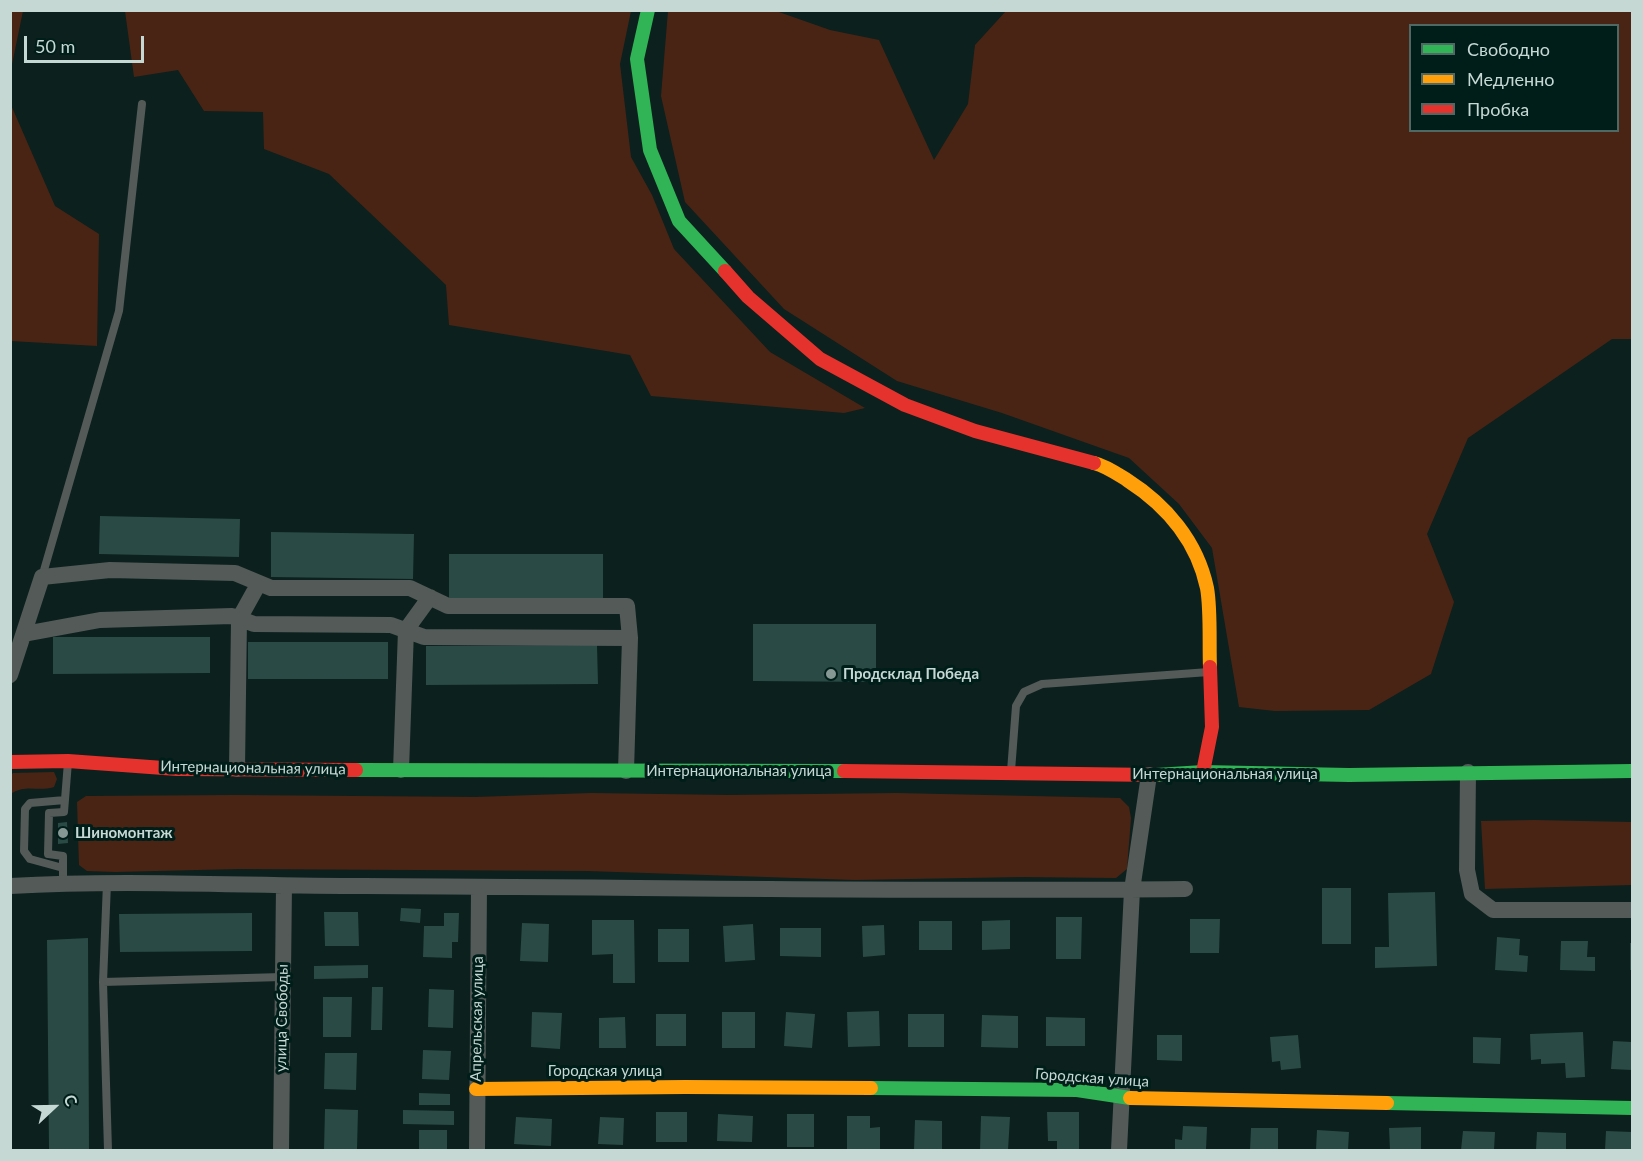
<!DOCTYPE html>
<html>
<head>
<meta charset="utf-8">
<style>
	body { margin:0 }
	#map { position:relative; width:1643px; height:1161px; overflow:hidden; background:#0c201d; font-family:Lato,sans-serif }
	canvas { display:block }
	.frame { position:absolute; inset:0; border:12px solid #c6d8d4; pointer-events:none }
	.legend { position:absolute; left:1409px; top:24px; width:210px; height:108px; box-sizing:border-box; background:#001e19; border:2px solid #4f6864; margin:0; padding:8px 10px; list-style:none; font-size:18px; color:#c6d8d4 }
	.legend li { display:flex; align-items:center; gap:12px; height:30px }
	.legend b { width:30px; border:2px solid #4f6864 }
	.north { position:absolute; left:24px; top:1077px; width:60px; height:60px; -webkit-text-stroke:4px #001e19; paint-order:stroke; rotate:68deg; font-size:16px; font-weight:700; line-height:24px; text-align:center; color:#c6d8d4 }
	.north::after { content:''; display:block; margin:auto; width:21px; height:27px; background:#c6d8d4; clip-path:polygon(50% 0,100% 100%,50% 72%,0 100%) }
	.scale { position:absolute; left:24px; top:36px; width:120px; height:27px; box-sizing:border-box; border:3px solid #c6d8d4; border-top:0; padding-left:8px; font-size:18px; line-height:21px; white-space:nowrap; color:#c6d8d4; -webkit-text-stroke:4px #001e19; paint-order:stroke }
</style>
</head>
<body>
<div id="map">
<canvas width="1643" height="1161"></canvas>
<div class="frame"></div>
<ul class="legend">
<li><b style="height:8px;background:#30b455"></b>Свободно</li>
<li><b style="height:8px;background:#ff9f0a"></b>Медленно</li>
<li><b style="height:8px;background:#e5322d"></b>Пробка</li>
</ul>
<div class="north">С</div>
<div class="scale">50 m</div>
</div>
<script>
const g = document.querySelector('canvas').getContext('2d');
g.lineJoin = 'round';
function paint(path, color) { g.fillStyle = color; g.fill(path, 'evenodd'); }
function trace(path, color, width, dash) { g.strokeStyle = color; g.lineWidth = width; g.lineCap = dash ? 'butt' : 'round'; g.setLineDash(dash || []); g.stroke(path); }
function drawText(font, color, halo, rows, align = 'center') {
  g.font = font + ' Lato,sans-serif'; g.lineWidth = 6; g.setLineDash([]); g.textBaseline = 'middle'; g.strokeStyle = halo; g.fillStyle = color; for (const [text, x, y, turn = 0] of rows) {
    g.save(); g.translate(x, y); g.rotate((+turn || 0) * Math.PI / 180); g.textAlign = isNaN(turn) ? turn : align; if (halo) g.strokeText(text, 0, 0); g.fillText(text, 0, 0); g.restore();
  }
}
const green = new Path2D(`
	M11,10L23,11L11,69L10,11Z
	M125,11H631L620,64L631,157L652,195L674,249L770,352L865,408L844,413L651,396L630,355L449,325L446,285L329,174L264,149L263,112L204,111L178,70L134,77Z
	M668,11H776L830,30L879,40L934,160L968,104L975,45L1006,11H1632V339H1612L1468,438L1427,534L1454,602L1431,674L1369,710L1275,711L1239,707L1212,548L1179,504L1129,458L1002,413L897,381L784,309L685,202L661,96ZM1410,26H1618V130H1410Z
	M11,105L55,206L99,234L97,346L11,341Z
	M54,772L57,779L54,787C37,792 28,784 12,793L11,799V775L13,773Z
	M591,793L729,795L897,793L1120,798L1129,807L1131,818L1127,869L1116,878L1021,877L855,880L587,871L239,869L115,872L87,871L79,865L77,802L86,796L235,795L476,797Z
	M1534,820L1632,822V885L1485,889L1481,821Z`);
const building = new Path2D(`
	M100,516L240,519L239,557L99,554Z
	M271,532L414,534L413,579L271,577Z
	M449,554H603V598H449Z
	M753,624H876V682L753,681Z
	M53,637H210V673L53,674Z
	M248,642H388V679H248Z
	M597,645L598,684L426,685V646Z
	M67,822L68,843L58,844V823Z
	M1322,888H1351V944H1322Z
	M1435,892L1437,966L1375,968V947H1389L1388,893Z
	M401,908L421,909L420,923L400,921Z
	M324,912H358L359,946H325Z
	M252,913V951L120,952L119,914Z
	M444,913H459L458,942H452V958L423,957L424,926H444Z
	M1056,917H1082L1081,959H1056Z
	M1190,919H1220L1219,953H1190Z
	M592,920H634L635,983H613V954L592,955Z
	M1010,920V949L982,950V921Z
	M919,921H952V950H919Z
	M522,923L549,924L548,962L520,961Z
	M753,924L755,960L725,962L723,926Z
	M884,925L885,955L863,957L862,926Z
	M780,928H821V957L780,956Z
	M658,929H689V962H658Z
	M1497,937L1520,939L1519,955L1528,956L1527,972L1495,970Z
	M88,938L89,1150H49L47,940Z
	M1561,941H1588L1587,957H1595V971L1560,970Z
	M1630,943H1632V970H1630Z
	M368,965V978L314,979V966Z
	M372,987H383L382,1030H371Z
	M429,989L454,990L453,1028L428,1027Z
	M323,997H352L351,1037H323Z
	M879,1011L880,1046L848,1047L847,1012Z
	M532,1012L562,1013L560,1049L531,1047Z
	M722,1012H755V1048H722Z
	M786,1012L815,1014L812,1048L784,1046Z
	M656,1014H686V1046H656Z
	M908,1014H944V1047H908Z
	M982,1015L1018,1016V1048L981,1047Z
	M625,1017L626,1048H599V1018Z
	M1046,1017L1085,1018V1046H1046Z
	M1583,1032L1585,1077L1566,1078L1565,1063L1541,1064V1059L1531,1060L1530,1034Z
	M1157,1035H1182V1061L1157,1060Z
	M1298,1035L1301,1068L1281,1070L1280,1061L1272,1062L1270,1037Z
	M1473,1037L1501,1038L1500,1064L1473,1063Z
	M1613,1041L1632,1042V1070L1611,1069Z
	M423,1050L451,1051L449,1080L422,1079Z
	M325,1053H357L356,1090L324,1089Z
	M419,1093L450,1094V1105H419Z
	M325,1109L358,1110L357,1150H324Z
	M403,1110L454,1111V1125L403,1124Z
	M656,1112H687V1142H656Z
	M1047,1112H1079V1150H1057V1141H1048Z
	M718,1114L753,1116L752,1142L717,1141Z
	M787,1114H814V1147H787Z
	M847,1116H870V1128L880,1127V1150H847Z
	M981,1116L1010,1117L1008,1150H980Z
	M516,1117L552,1119L551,1146L514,1144Z
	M600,1117L624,1118L623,1145L598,1144Z
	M915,1120L942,1121V1150H914Z
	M1183,1126L1207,1127L1206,1150H1175V1139L1182,1140Z
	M1421,1127V1150H1390L1389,1128Z
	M1251,1128H1278V1150H1250Z
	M419,1130H447V1150H419Z
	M1317,1130L1349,1132L1348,1150H1316Z
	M1463,1131L1495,1132L1494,1150H1461Z
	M1606,1131L1632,1132V1150H1605Z
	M1537,1132L1566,1133V1150H1536Z`);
const lane = new Path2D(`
	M42,577L119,311L142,104
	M1011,771L1016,706L1024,692L1042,684L1209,672
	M63,868L30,859L24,851L25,809L30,803L65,800
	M63,883V856L48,854L49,813L64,812L68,762
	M107,883L103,982L108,1150
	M103,982L282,977`);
const street = new Path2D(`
	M24,634L100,620L232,616L254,624L391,625L424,637L630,638L626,771
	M10,675L42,577L110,570L235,573L271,588H410L448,606H627L630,638
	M237,769L239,619L259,583
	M401,770L406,630L430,597
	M1468,772L1467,870L1472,894L1493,910H1632
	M10,886C128,879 246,886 364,886C638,887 911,892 1185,889
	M281,1150L284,886
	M477,1150L479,887
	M1119,1150L1132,890L1149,775`);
const fast = new Path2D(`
	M648,10L637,59L650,150L679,221L725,271
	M356,770L844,771
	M1156,775L1203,772L1349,775L1632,771
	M871,1088L1077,1090L1130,1098
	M1387,1103L1632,1108`);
const slow = new Path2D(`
	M1094,463C1106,466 1116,473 1127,480C1166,505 1197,541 1207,588C1211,610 1209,644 1210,667
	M476,1089L685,1087L871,1088
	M1130,1098L1387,1103`);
const jam = new Path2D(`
	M725,271L748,297L820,359L905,405L975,431L1094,463
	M10,762L68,761L177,769L356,770
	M844,771L1156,775
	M1203,772L1212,727L1210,667`);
const markers = [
	[831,674,6,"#859894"],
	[63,833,6,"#859894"]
];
const poiNames = [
	["Продсклад Победа",843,674],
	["Шиномонтаж",75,833]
];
const streetNames = [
	["Интернациональная улица",253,768,1],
	["Интернациональная улица",739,771],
	["Интернациональная улица",1225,774],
	["улица Свободы",282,1018,-89],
	["Апрельская улица",477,1019,-89],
	["Городская улица",605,1071],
	["Городская улица",1092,1078,4]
];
paint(green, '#492414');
paint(building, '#2a4a46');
trace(lane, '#535a58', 8);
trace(street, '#535a58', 16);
trace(fast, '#30b455', 14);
trace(slow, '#ff9f0a', 14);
trace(jam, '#e5322d', 14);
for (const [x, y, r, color] of markers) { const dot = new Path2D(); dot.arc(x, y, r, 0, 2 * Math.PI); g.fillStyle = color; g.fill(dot); trace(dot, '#001e19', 2); }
drawText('bold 15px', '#c6d8d4', '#001e19', poiNames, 'left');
drawText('15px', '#c6d8d4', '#001e19', streetNames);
</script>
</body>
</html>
